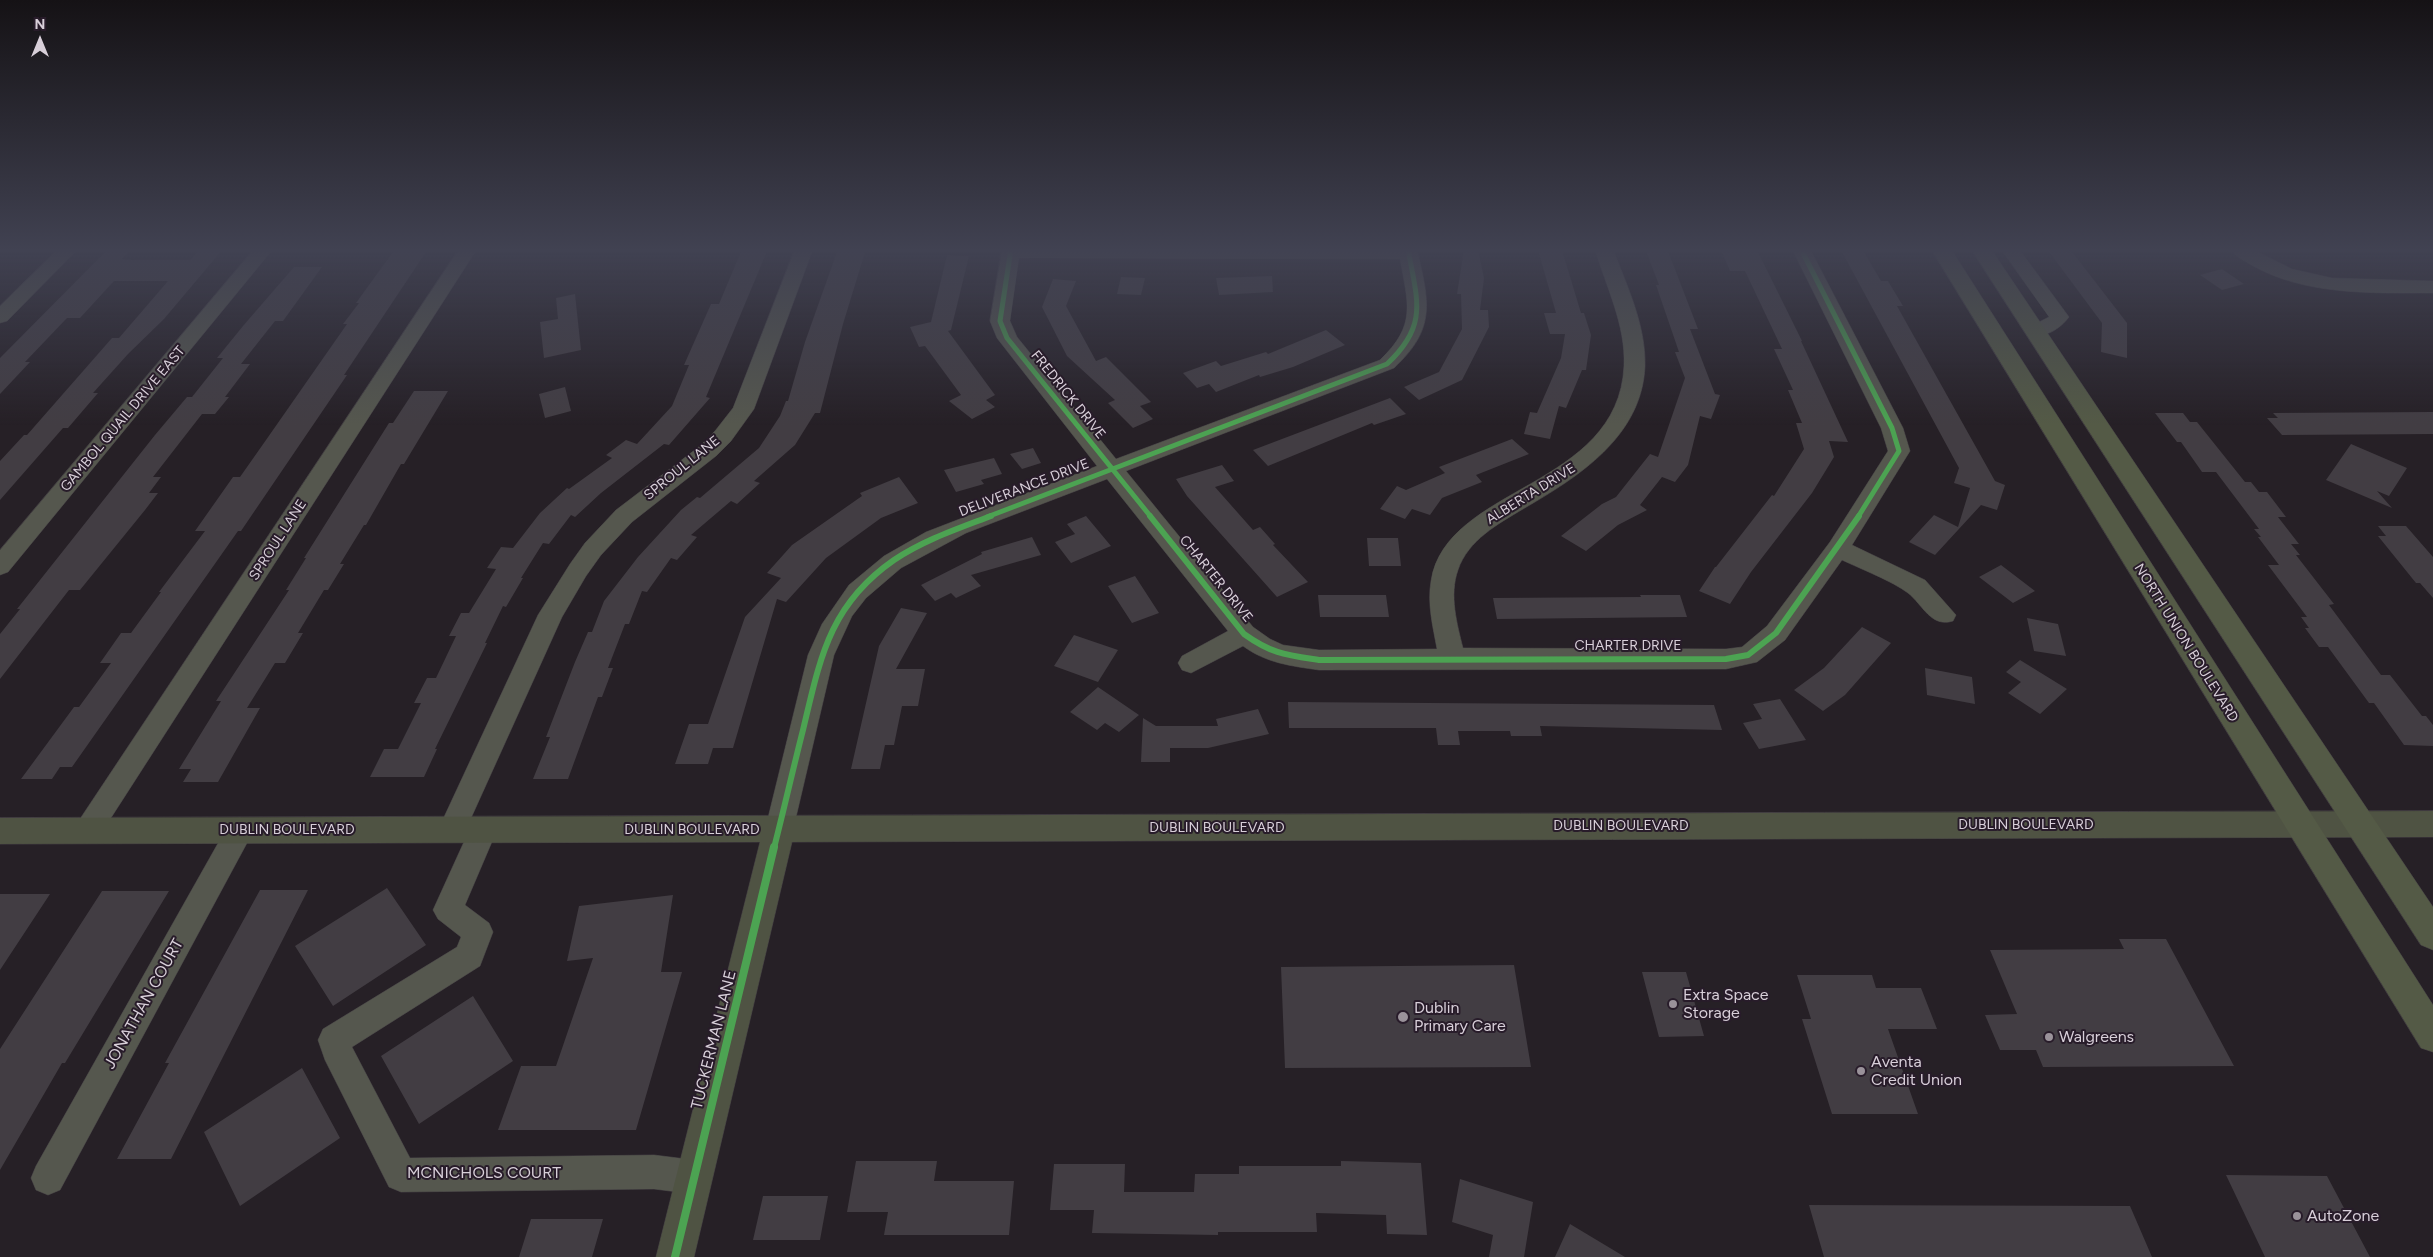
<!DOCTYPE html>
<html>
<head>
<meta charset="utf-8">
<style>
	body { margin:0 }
	#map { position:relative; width:2433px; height:1257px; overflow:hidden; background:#262026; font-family:Figtree,sans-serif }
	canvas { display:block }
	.north { position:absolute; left:15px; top:15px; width:50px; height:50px; -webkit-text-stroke:4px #281c2a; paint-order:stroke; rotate:0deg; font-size:14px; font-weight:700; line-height:20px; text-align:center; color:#d8cfd9 }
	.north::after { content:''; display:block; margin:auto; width:18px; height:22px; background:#d8cfd9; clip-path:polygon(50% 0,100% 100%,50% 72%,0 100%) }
</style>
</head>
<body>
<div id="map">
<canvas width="2433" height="1257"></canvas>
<div class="north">N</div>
</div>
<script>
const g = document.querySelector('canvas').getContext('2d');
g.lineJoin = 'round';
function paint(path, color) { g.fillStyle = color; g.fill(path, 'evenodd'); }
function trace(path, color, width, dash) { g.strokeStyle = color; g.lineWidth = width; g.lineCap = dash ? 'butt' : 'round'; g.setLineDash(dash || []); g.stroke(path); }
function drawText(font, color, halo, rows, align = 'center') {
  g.font = font + ' Figtree,sans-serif'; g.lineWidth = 4; g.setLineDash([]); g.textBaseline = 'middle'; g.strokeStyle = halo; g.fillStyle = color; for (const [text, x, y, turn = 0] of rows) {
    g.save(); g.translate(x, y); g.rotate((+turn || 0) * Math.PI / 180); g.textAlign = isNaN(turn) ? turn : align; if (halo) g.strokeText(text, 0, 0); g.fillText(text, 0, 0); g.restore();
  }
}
const building = new Path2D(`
	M108,249H132L122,259L134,260H190L200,249H223L164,319L128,354L93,393H98L68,428H63L0,500V461L24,435H27L112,338H119L168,281H114L80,318H67L25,362H30L0,394V358Z
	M395,249H428L344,375H347L241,531H238L72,767H60L52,779H21L74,707H79L111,663H100L121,633H131L161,592H159L205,531H195L233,477H240L266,440L347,324H343L359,303H356Z
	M742,249H768L706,397L710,398L669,445L664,444L601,493L575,517L571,515L549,544L543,543L521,578H523L506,607L503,606L485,643H487L435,749H437L424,777H370L384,749H398L421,703H414L427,678H436L456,636H449L461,613H469L496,569L487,568L501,547L513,548L540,513L567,488L569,489L612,458L606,455L626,440L637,444L672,406L689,365H684L711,304H719Z
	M838,249H866L843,324L820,413H815L795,445L754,481L760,483L737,504L731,501L691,535L697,537L677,560L671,558L647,592L642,591L629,624H625L608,668H613L602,697H598L568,779H533L550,737H546L575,662L588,632H592L604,601L638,557L681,510L697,497L700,498L759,448L780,416L786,401H788L805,342Z
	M1464,249H1478L1484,278L1480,310H1488L1489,327L1462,380L1419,400L1404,387L1439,372L1462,329L1461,294H1457Z
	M2047,249H2070L2127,323V358L2101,352L2102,323Z
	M1538,250H1562L1581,313H1584L1591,335L1586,370H1582L1566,408L1559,406L1550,439L1524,434L1530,412L1537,413L1561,358L1565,334H1550L1544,313H1556Z
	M1721,250H1757L1802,341H1801L1848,442L1829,441L1834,457L1812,493L1751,572L1730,604L1699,591L1715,567H1716L1772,495L1774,496L1804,449L1796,423H1802L1788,390H1793L1774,349H1782L1745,271H1730Z
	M1646,251H1668L1698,329H1690L1715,394L1720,395L1711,419L1700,416L1688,465L1675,482L1662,477L1640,505L1647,510L1618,525L1586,551L1561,536L1602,504L1616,497L1650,454L1658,457L1685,378L1675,352H1679L1656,285H1659Z
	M1842,252H1864L1881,281H1888L1903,306H1897L1995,481L2005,485L1997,510L1981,505L1935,555L1909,542L1934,515L1958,527L1970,488L1954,483L1959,468Z
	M947,255L969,256L951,330L948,331L995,395L986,400L995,407L972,419L949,401L961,395L925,346L919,347L910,327L931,322Z
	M294,267H322L283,321H275L241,364H250L225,397H229L215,414H202L153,477H161L149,493H158L145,510L80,590H69L0,679V634L20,609H17L155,435L187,397H192L223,358H217L243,326Z
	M2222,269L2244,284L2222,290L2200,275Z
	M1272,276L1273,292L1219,295L1216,278Z
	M1121,277L1145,278L1141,295L1117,294Z
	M1053,279L1076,281L1066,306L1096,361L1106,357L1151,402L1140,406L1153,419L1133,428L1108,403L1115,400L1067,356L1042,307Z
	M575,294L581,350L544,358L540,322L558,319L556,298Z
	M1326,330L1345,345L1293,367L1260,377L1259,375L1216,392L1209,384L1197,388L1183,373L1216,361L1221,366L1266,352L1268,354Z
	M565,387L571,411L545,418L539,394Z
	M414,391H448L404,464H401L366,525H364L340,564H344L328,590H324L298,633H303L285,663H275L247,708H260L218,782H183L191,769H179L221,701H216L289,590H286L306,558H304L389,423H393Z
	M1390,398L1406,414L1374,425L1372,423L1268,466L1253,450Z
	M2433,412V434L2282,435L2267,418H2278L2273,413Z
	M2155,413H2183L2190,422H2197L2245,482H2251L2259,492H2267L2286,517H2278L2299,544H2291L2300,555H2296L2334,604L2329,605L2381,675H2390L2422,716H2426L2433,725V746L2404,745L2374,703H2369L2328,647H2319L2305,628H2309L2301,617H2307L2268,565H2279L2258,537H2261L2254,529H2259L2216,472H2202L2181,442H2177Z
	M1512,439L1529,454L1476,475L1482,482L1442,498L1430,515L1412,509L1405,519L1380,509L1397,486L1406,490L1445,473L1439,467Z
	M2351,444L2407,468L2389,496L2377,491L2392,508L2326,480Z
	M1033,448L1041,463L1022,469L1010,454Z
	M994,458L1002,474L981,480L984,484L956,492L944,470Z
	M1222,465L1234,481L1215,487L1253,530L1260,527L1275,544L1273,545L1308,582L1277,597L1187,496L1176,479Z
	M899,477L918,503L881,518L826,558L786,602L777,599L733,748H713L708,764H675L689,724H708L745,617L781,578L767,573L792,545L862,496L860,493Z
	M1086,516L1111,546L1071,563L1055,542L1075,534L1067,524Z
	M2378,526H2406L2433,557V598L2420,583H2416L2378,536H2386Z
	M1032,537L1041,555L971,575L981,586L956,598L951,593L935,601L921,585L982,554L981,552Z
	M1367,538H1398L1401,566H1369Z
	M2001,565L2035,591L2013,603L1979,577Z
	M1135,576L1159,613L1132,623L1108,586Z
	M1318,595H1386L1389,617H1320Z
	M1640,595H1680L1687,617L1497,619L1493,598L1641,597Z
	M901,608L927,613L896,669H925L918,706H902L894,745H885L880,769H851L879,646Z
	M2027,618L2058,624L2066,656L2034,651Z
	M1862,627L1891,643L1845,695L1823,711L1794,690L1824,668Z
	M1074,635L1118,650L1098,682L1054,666Z
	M2020,660L2067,689L2040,714L2008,693L2021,682L2006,672Z
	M1925,668L1972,677L1975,704L1927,695Z
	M1098,687L1139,715L1119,732L1105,723L1097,730L1070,712Z
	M1780,699L1806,740L1759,749L1743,723L1762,719L1753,704Z
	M1288,702L1714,705L1722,730L1540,726L1542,736H1511L1510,731H1458L1460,745H1438L1436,728H1289Z
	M1258,709L1269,734L1208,748H1170V762H1141L1143,718L1156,726H1218L1216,719Z
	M387,888L426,945L333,1006L295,946Z
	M260,890H308L171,1159H117L169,1063H165Z
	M102,891H169L65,1063H62L0,1170V1049Z
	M0,894H50L0,970Z
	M673,895L661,972H682L636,1130H498L521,1066H556L593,958L567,961L579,906Z
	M2119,939H2166L2234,1066L2043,1067L2036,1050H2000L1985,1015L2017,1014L1990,950L2124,949Z
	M1514,965L1531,1067L1285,1068L1281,967Z
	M1642,972H1686L1704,1036L1659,1037Z
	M1797,975H1872L1876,988H1921L1937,1029H1888L1918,1114H1832L1802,1019H1811Z
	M473,996L513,1061L419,1124L381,1056Z
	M302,1068L340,1138L240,1206L204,1132Z
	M856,1161H937L934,1181H1014L1009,1235H884L888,1212H847Z
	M1341,1161L1421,1163L1427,1235L1387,1234L1386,1215L1316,1213L1317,1232H1218V1235L1092,1233L1094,1210H1050L1054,1164H1125L1124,1192H1194L1195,1174H1239V1166H1341Z
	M2226,1175L2327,1176L2370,1257H2265Z
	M1460,1179L1533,1202L1524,1257H1489L1493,1235L1452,1222Z
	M763,1196H828L820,1240H753Z
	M1809,1205L2130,1206L2152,1257H1824Z
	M531,1219H603L592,1257H519Z
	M1570,1224L1625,1257H1555Z`);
const street = new Path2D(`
	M58,249H78L7,321L0,323V306Z
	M254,249H273L8,572L0,575V550Z
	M459,249H477L98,838L88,842L78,838L74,830L78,822Z
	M795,249H813L754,409L731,441L716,456L632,522L601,555L586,576L562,617L462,838L452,842L442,838L438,830L538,615L570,564L585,543L616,510L700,446L715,431L733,408Z
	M1002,249H1417C1429,302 1437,328 1394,368L1126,471L1253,627L1270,639L1283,645L1319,650L1437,649C1433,627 1427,604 1431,581C1446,485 1618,489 1624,366C1626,325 1606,287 1595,249H1613C1627,286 1646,325 1645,366C1642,437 1578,477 1523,509C1498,524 1468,540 1458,570C1449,595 1457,624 1463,648L1726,649L1742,647L1767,626L1830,542L1888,451L1881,428L1792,249H1810L1903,428L1910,451L1852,545L1925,580L1956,615L1953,621C1931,628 1923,605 1908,593C1892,581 1861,569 1842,560L1785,640L1757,662L1726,669L1319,670C1291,666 1266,663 1243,646L1191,673L1182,670L1178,663L1182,656L1228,631L1107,479L966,533L901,568L866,598L852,616L834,655L793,830L789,838L779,842L769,838L765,830L808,655L822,624L849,585L884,556L926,532L1097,466L997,338L990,321ZM1019,258L1400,259C1408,304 1417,325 1380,360L1116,459L1017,337L1010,321Z
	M2001,249H2019L2069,317C2060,329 2044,339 2029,335L2026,331L2029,327L2049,317Z
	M2230,249H2252L2292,269L2332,278L2433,281V293C2371,293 2303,296 2248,263C2241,259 2234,255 2230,249Z
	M240,818L250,822L254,830L60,1190L48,1195L36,1190L31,1178L36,1166L230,822Z
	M483,818L493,822L497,830L465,905L489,923L493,932L480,966L352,1047L410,1158L654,1155L694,1160L706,1165L711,1177L706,1189L694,1194L654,1189L401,1192L389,1187L325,1060L318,1040L323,1029L457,947L461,937L438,919L433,910L473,822Z`);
const secondary = new Path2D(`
	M2433,811V837L792,842L694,1257H656L760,842L0,844V818Z`);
const primary = new Path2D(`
	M1931,249H1951L2433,1005V1052L2421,1048Z
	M1971,249H1991L2433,907V950L2421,945Z`);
const cyclewayFar2 = new Path2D(`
	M1011,249L1000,321L1007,338L1151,517
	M1801,249L1892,428L1899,451L1858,517
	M987,517L1387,364C1429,325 1417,300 1408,249`);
const cyclewayFar1 = new Path2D(`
	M1150,516L1244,634C1272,654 1286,655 1319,660L1726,659L1748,655L1776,633L1859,516
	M774,848C784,809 793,769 803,730C820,659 829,605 894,560C924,540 957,529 991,516`);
const cycleway = new Path2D(`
	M675,1257L774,847`);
const markers = [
	[1673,1004,5,"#9a929a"],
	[1403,1017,6,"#9a929a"],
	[2049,1037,5,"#9a929a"],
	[1861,1071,5,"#9a929a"],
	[2297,1216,5,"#9a929a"]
];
const streetNames = [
	["FREDRICK DRIVE",1068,395,51],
	["GAMBOL QUAIL DRIVE EAST",123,419,-50],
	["SPROUL LANE",682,468,-39],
	["DELIVERANCE DRIVE",1024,488,-21],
	["ALBERTA DRIVE",1531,494,-32],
	["SPROUL LANE",278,540,-57],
	["CHARTER DRIVE",1216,579,51],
	["NORTH UNION BOULEVARD",2186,643,58],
	["CHARTER DRIVE",1628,646],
	["DUBLIN BOULEVARD",2026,825],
	["DUBLIN BOULEVARD",1621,826],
	["DUBLIN BOULEVARD",1217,828],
	["DUBLIN BOULEVARD",287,830],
	["DUBLIN BOULEVARD",692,830]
];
const nearPoinames = [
	["Extra Space",1683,995],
	["Storage",1683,1013],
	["Dublin",1414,1008],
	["Primary Care",1414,1026],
	["Walgreens",2059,1037],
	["Aventa",1871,1062],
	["Credit Union",1871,1080],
	["AutoZone",2307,1216]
];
const nearStreetnames = [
	["JONATHAN COURT",144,1004,-61],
	["TUCKERMAN LANE",714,1040,-76],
	["MCNICHOLS COURT",484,1173]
];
paint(building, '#423d43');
trace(street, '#423d42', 1);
trace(secondary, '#423d42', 1);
trace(primary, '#423d42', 1);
paint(street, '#55574e');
paint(secondary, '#4f5343');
paint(primary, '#545a46');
trace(cyclewayFar2, '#4ca352', 5);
trace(cyclewayFar1, '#4ca352', 6);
trace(cycleway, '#4ca352', 8);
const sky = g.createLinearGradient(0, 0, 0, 425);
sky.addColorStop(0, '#151215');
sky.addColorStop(0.59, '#414252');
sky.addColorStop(1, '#41425200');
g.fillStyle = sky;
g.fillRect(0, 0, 2433, 425);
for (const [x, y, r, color] of markers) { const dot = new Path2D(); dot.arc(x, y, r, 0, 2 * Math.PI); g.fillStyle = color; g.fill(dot); trace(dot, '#281c2a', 2); }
drawText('14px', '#d8cfd9', '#281c2a', streetNames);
drawText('16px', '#d8cfd9', '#281c2a', nearPoinames, 'left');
drawText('16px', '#d8cfd9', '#281c2a', nearStreetnames);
</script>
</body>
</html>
